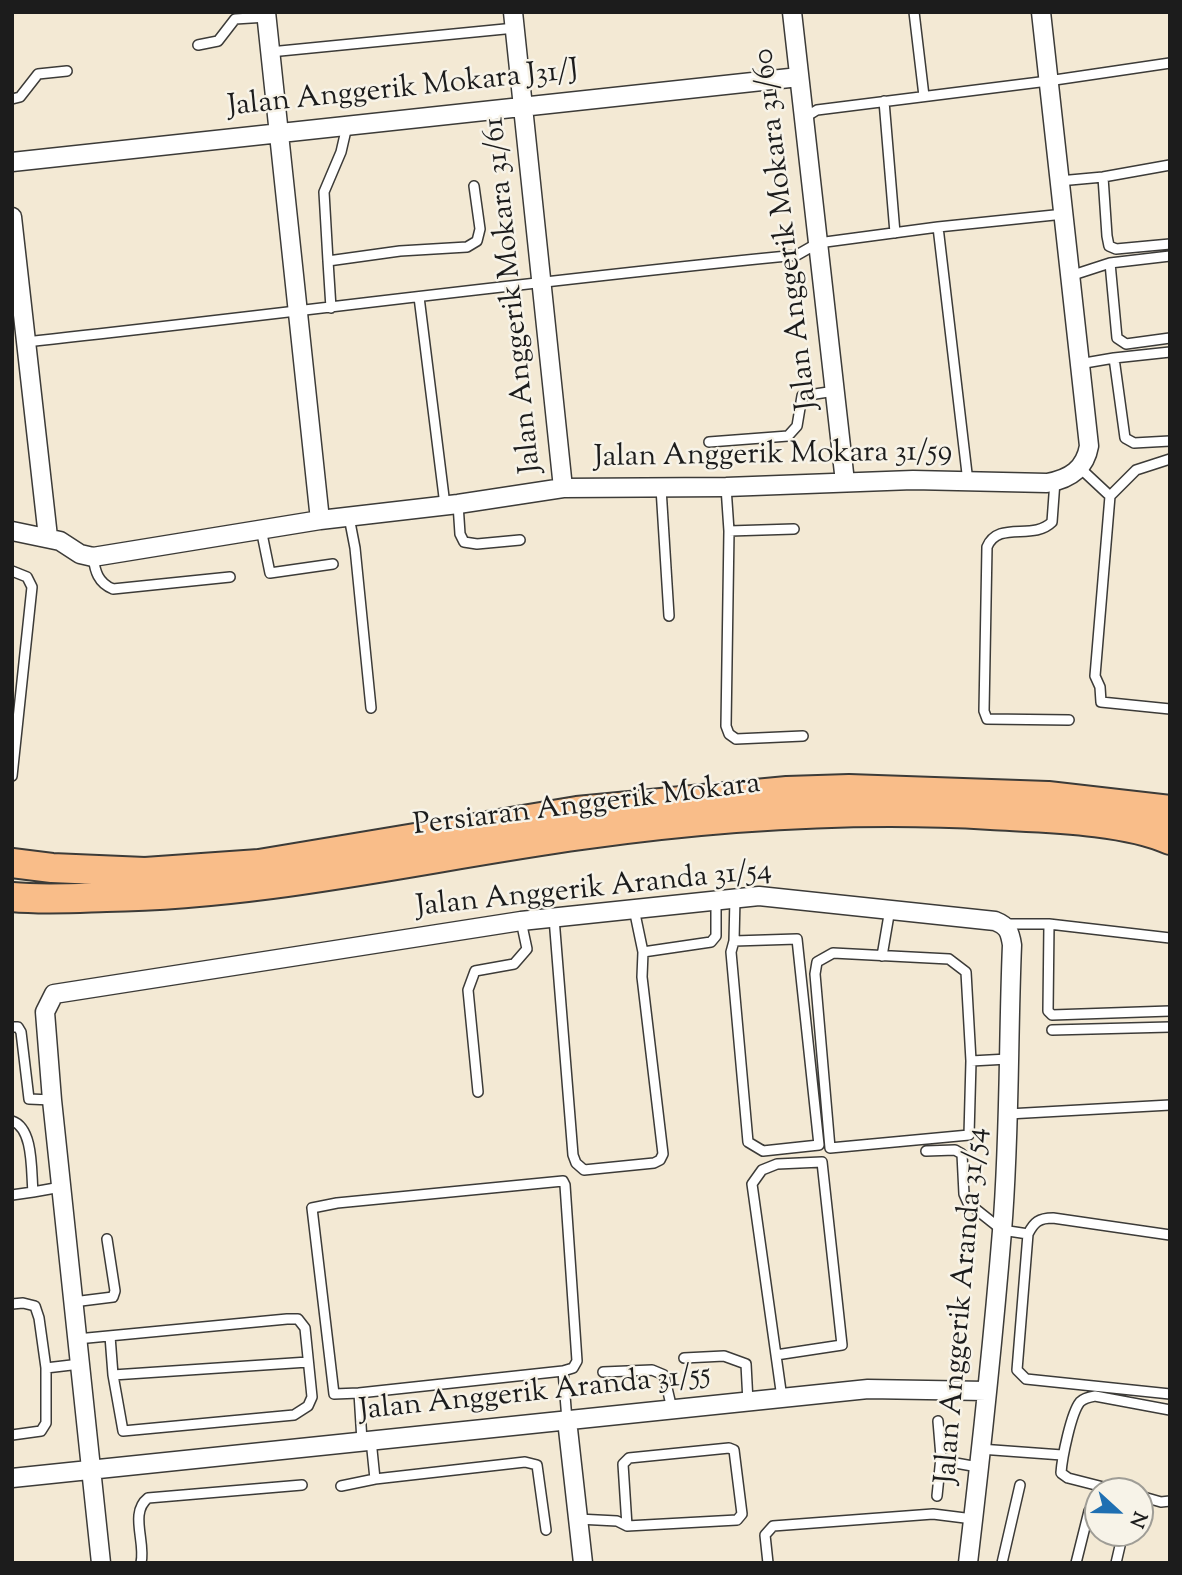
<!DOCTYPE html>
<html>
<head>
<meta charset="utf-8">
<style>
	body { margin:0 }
	#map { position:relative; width:1182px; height:1575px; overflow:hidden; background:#f3e9d4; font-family:"Sorts Mill Goudy",serif }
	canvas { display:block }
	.frame { position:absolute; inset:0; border:14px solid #1c1c1c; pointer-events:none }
	.north { position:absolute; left:1084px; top:1477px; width:70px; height:70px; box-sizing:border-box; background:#f7f3e8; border:2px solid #9f9d96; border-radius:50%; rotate:112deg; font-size:19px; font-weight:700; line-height:28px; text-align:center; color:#1c1c1c }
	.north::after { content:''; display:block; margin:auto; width:24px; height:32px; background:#1f6fb2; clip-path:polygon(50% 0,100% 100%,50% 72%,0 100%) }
</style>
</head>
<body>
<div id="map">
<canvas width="1182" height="1575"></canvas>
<div class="frame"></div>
<div class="north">N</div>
</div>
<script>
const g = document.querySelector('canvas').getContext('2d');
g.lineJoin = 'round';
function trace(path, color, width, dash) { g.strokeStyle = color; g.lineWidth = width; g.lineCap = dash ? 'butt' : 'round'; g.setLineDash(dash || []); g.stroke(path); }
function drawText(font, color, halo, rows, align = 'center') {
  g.font = font + ' "Sorts Mill Goudy",serif'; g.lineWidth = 5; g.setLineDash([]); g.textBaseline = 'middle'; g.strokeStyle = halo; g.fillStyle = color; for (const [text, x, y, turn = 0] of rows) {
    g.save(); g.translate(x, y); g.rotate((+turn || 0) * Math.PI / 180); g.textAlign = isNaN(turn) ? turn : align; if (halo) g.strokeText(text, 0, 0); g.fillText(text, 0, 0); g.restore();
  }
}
const lane = new Path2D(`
	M914,12L924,96
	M198,45L218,41L235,19L267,17
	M270,52L515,28
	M12,99L20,97L38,74L67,71
	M884,101L895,233
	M804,118L817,110L1048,81L1170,63
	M347,126L341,152L324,192L328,261L400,251L467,247L477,241L480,229L474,186
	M1103,177L1107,236L1109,246L1116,249L1170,244
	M1059,181L1103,177L1170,165
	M938,227L968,482
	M328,261L331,308
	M1110,263L1117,338L1126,344L1170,338
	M1070,276L1110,263L1170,256
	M419,297L445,505
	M26,342C283,314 540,280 797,255L818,243L938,227L1064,214
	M1114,358L1125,438L1134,443L1170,441
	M1079,364L1114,358L1170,352
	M709,442L788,436L797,426L802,396L835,391
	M1080,468L1110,496L1095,676L1100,687L1101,702L1170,709
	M1055,481L1052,522C1033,541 998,520 987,547L984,711L987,719L1069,720
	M726,487L729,531
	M661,488L669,616
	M1110,496L1136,470L1170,459
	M458,504L460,534L464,542L477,544L520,540
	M349,517L355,548L371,708
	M261,529L270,573L333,564
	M794,529L729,531L726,726L729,734L736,739L803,736
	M93,557C95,571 98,583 113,589L230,577
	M12,571L27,577L32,587L12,776
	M634,909L643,952L711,942L716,936V900
	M554,918L573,1155L576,1163L584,1170L654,1163L660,1160L663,1154L642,977L643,952
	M1005,924H1049L1170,938
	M1049,924L1048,1011L1052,1015L1170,1011
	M734,941L797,939L819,1145L763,1151L748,1142L731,952L734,941L735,898
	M882,956L890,909
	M12,1027H18L21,1032L29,1099L52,1100
	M1052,1030L1170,1027
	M971,1061L969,1135L830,1148L815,974L817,962L833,953L949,959L966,972L971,1061L1008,1059
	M478,1092L468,990L475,971L514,964L527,949L521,921
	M1008,1114L1170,1105
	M12,1121C34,1128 31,1172 33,1192L12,1195
	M926,1151L955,1150L962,1154L964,1194L968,1203L1002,1230L1028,1234
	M33,1192L61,1187
	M1170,1235L1053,1218C1039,1218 1034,1222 1028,1234L1017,1370L1026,1379L1170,1394
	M73,1302L113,1297L115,1291L107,1239
	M12,1304L23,1303L35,1306L39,1318L46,1368V1423L41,1431L12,1435
	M77,1339L287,1319H298L305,1328L312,1397L308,1406L294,1415L123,1431L113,1375L110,1336
	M776,1355L842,1345L822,1162L777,1164L762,1170L752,1184L782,1398
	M684,1358L724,1356L746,1364L748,1402
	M46,1368L80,1364
	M603,1372L652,1370L664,1375L672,1409
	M113,1375L308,1362
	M359,1393L334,1394L312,1208L337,1203L563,1181L565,1185L577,1361L573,1368L563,1371
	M938,1421L941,1457L950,1462L978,1467
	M371,1440L375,1479L525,1462L537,1465L546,1530
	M362,1441L359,1393L563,1371L567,1420
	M980,1449L1062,1455
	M341,1486L375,1479
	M1119,1491L1068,1478L1061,1473C1062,1458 1071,1413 1080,1402C1084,1398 1089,1397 1095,1396L1170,1410
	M937,1496L941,1457
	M1140,1496L1161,1502L1170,1501
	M578,1519L617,1521L627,1526L737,1520L742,1514L734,1450L729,1448L629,1458L623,1464L627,1526
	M141,1563C146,1542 129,1513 148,1498L302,1485
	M768,1563L765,1535L773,1526L933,1514L973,1519
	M1002,1563L1020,1485
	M1076,1563L1089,1511
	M1116,1563L1123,1533`);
const street = new Path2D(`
	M266,12L320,520
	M513,12L563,488
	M792,12L845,482
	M12,162L799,77
	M12,217L48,537
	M12,531L60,541L80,554L93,557L320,520L458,504L563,488L726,487L913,480L1047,483C1070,479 1085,469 1089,446L1041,12
	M567,1420L583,1563
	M12,1478L868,1389L986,1391
	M101,1563L52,1100L45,1012L54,994L521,921L759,896L995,921C1008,926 1010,932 1012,945C1008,1040 1010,1136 1002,1231C993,1342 981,1453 968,1563`);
const primary = new Path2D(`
	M12,863L52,868L145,872L259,864L577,811L787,791L849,789L1048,796L1170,810
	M12,897C43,900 75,898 106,897C267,895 423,857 582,835C717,816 854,807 991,815C1042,818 1124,819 1170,840`);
const streetNames = [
	["Jalan Anggerik Mokara J31/J",403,91,-6],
	["Jalan Anggerik Mokara 31/60",788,229,-97],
	["Jalan Anggerik Mokara 31/61",515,295,-96],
	["Jalan Anggerik Mokara 31/59",773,457,-1],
	["Persiaran Anggerik Mokara",587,807,-7],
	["Jalan Anggerik Aranda 31/54",594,891,-6],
	["Jalan Anggerik Aranda 31/54",964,1306,-85],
	["Jalan Anggerik Aranda 31/55",535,1395,-6]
];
trace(lane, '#3c3b38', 12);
trace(street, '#3c3b38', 21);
trace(primary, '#3c3b38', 32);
trace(lane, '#fff', 9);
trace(street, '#fff', 18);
trace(primary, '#f9bd89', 28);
drawText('30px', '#1c1c1c', '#f7f3e8', streetNames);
</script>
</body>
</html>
